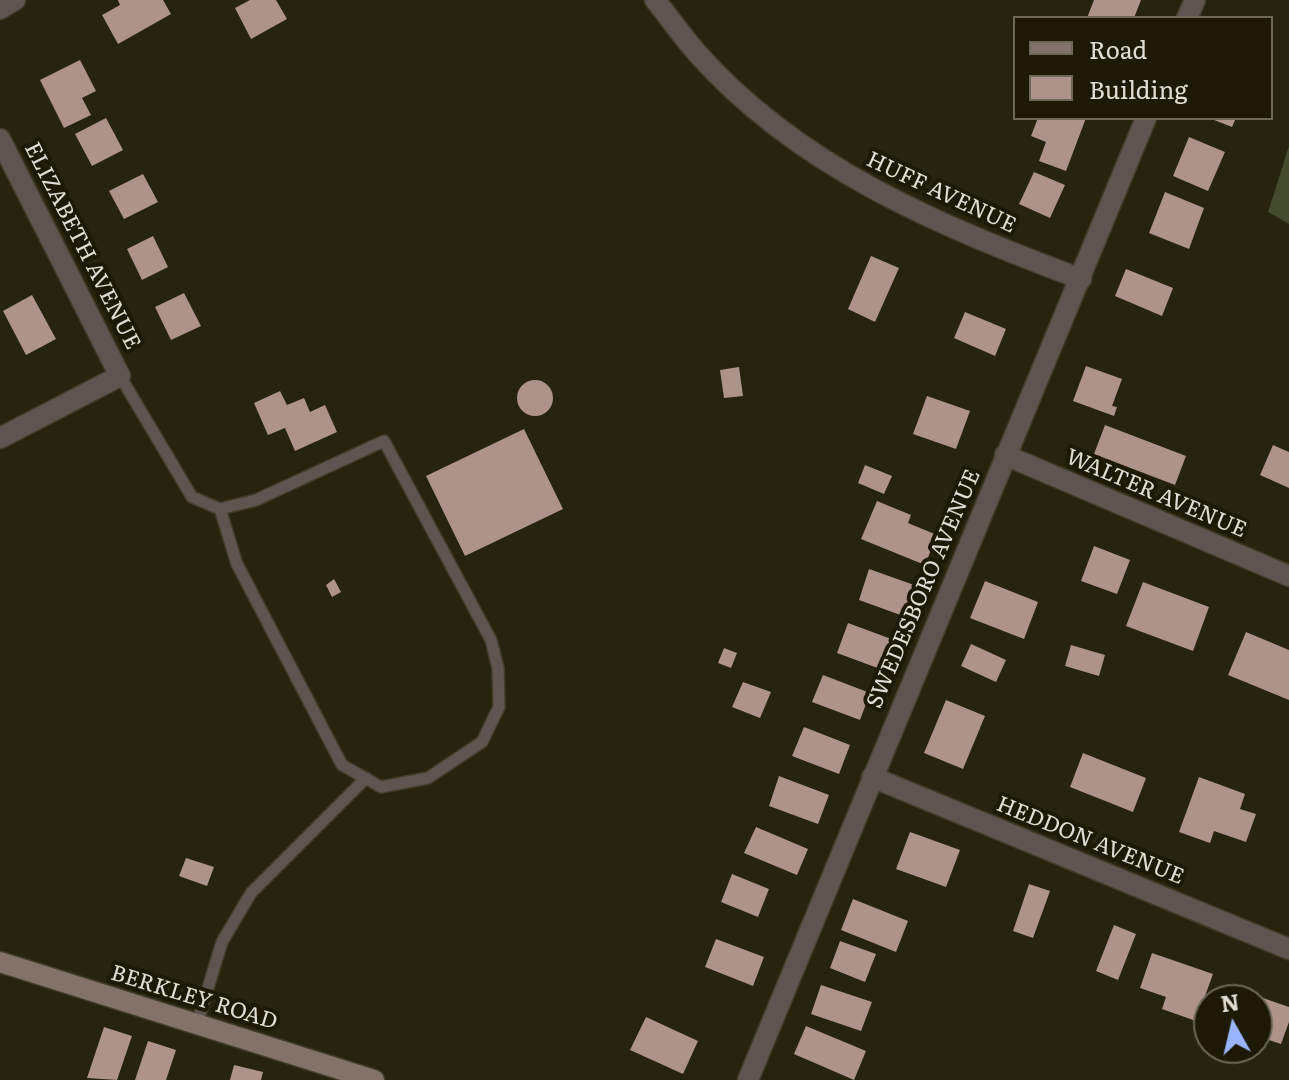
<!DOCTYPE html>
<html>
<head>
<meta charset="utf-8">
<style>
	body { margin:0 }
	#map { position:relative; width:1289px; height:1080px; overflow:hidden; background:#26230e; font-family:Literata,serif }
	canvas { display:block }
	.legend { position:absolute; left:1013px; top:16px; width:260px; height:104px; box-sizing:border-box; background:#1d1905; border:2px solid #6b6857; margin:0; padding:10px 14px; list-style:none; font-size:24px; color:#e0ded2 }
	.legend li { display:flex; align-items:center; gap:16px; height:40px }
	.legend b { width:40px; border:2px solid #6b6857 }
	.north { position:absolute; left:1193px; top:984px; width:80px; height:80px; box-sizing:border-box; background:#1d1905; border:2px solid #6b6857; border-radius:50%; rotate:352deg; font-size:22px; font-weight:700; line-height:32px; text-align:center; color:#e0ded2 }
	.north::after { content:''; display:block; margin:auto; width:28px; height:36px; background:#9ab5fd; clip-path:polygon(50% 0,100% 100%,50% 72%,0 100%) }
</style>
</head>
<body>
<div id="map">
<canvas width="1289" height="1080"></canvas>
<ul class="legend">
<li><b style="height:10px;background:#82726a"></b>Road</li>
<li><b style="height:22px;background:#ae938b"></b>Building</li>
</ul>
<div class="north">N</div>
</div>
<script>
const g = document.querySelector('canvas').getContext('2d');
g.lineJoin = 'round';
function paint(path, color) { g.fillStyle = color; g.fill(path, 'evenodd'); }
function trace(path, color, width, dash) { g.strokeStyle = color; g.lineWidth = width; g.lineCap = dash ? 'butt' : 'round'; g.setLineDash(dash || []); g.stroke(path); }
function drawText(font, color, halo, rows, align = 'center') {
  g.font = font + ' Literata,serif'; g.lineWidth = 8; g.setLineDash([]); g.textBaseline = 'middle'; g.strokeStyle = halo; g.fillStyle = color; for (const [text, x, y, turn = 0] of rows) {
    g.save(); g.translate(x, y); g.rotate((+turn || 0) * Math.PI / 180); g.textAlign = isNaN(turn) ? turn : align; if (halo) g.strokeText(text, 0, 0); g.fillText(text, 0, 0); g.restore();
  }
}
const green = new Path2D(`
	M1289,146V224L1268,212Z`);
const building = new Path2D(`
	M118,0H163L171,14L118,44L102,15L120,5Z
	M250,0H276L287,19L251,39L235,8Z
	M1094,0H1141L1134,18H1087Z
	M80,60L96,91L82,98L91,115L64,128L40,80Z
	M106,118L123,150L92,166L75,134Z
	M1038,118H1086L1066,171L1039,161L1046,142L1031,136Z
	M1209,118H1236L1232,127Z
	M1189,137L1225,152L1208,191L1173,176Z
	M1034,172L1065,185L1050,218L1019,204Z
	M143,174L158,202L124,219L109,191Z
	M1165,192L1204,208L1189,249L1149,233Z
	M153,236L168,267L142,280L127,249Z
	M871,256L899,268L875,322L848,309Z
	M1126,269L1173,288L1162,316L1115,296Z
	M184,293L201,326L171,340L155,307Z
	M32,295L56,339L26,355L3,311Z
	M965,312L1006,329L995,356L954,338Z
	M1086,366L1122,379L1112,406L1117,407L1114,416L1073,401Z
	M739,367L743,396L724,398L720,370Z
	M517 398a18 18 0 1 1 36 0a18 18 0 1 1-36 0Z
	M280,391L287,405L304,398L310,412L325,405L337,432L295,451L285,428L268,435L254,403Z
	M927,396L970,411L956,449L913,434Z
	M1105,425L1186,456L1175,485L1094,454Z
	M524,429L563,509L465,556L426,476Z
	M1273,445L1289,452V488L1260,475Z
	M865,465L892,476L884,494L858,483Z
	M877,501L911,515L908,523L937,535L925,565L861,539Z
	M1094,546L1130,560L1117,594L1081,581Z
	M869,569L917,586L906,617L859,600Z
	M334,579L341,592L332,597L326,585Z
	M985,581L1038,602L1024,639L970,618Z
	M1143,582L1209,607L1193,651L1126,626Z
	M848,623L894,640L883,670L837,653Z
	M1246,632L1289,650V700L1228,675Z
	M971,644L1006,660L996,682L961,666Z
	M1071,645L1105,655L1099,676L1065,666Z
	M724,648L737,653L731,668L718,663Z
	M823,675L870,693L860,720L812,702Z
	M743,682L771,692L760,718L732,707Z
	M946,700L985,716L963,769L924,753Z
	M804,727L850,745L839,774L792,756Z
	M1083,753L1146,778L1133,812L1070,787Z
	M779,776L829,795L818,824L769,806Z
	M1199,777L1245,794L1240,809L1256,814L1246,842L1214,831L1210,843L1179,832Z
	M756,827L808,849L797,875L744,853Z
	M910,832L960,850L946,887L896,869Z
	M186,858L214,867L207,886L179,876Z
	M732,874L769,889L758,917L721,902Z
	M1029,884L1050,891L1033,938L1013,931Z
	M853,899L908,921L896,952L841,930Z
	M1114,925L1136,934L1118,980L1096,971Z
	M716,939L764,957L753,986L705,967Z
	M840,941L876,954L865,982L830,968Z
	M1152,953L1213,974L1196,1021L1162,1009L1166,997L1140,988Z
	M821,985L872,1002L861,1031L811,1014Z
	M1234,988L1289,1007V1022L1281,1044L1257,1036V1000H1230Z
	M646,1017L698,1041L683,1074L630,1050Z
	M806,1026L866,1051L854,1080L794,1054Z
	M104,1027L132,1036L117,1080L87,1078Z
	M148,1041L176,1050L166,1080H135Z
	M234,1065L263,1072L261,1080H230Z`);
const service = new Path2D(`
	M120,376L192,497L220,509L256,500L384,441L491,640L498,668L499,707L482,742L428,778L381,787L342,765L237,564L220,509
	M197,1024L222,942L251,893L366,778`);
const minor = new Path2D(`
	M655,0C669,17 682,36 697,53C799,168 940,226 1081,279
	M0,9L15,0
	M0,139L120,376L0,438
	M1005,455L1289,576
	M872,777L1289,949`);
const tertiary = new Path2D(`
	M1187,18L1195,0
	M748,1080L1146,118`);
const secondary = new Path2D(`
	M0,962L374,1080`);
const streetNames = [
	["HUFF AVENUE",941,193,25],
	["ELIZABETH AVENUE",82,246,63],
	["WALTER AVENUE",1156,494,23],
	["SWEDESBORO AVENUE",924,589,-67],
	["HEDDON AVENUE",1090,841,22],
	["BERKLEY ROAD",194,998,17]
];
paint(green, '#444b2f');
paint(building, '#ae938b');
trace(service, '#403d29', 14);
trace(minor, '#403d29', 23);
trace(tertiary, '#403d29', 23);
trace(secondary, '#403d29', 23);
trace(service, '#5f5550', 11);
trace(minor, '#5f5550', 20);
trace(tertiary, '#5f5550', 20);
trace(secondary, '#82726a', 20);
drawText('22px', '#e0ded2', '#1d1905', streetNames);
</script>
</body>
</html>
